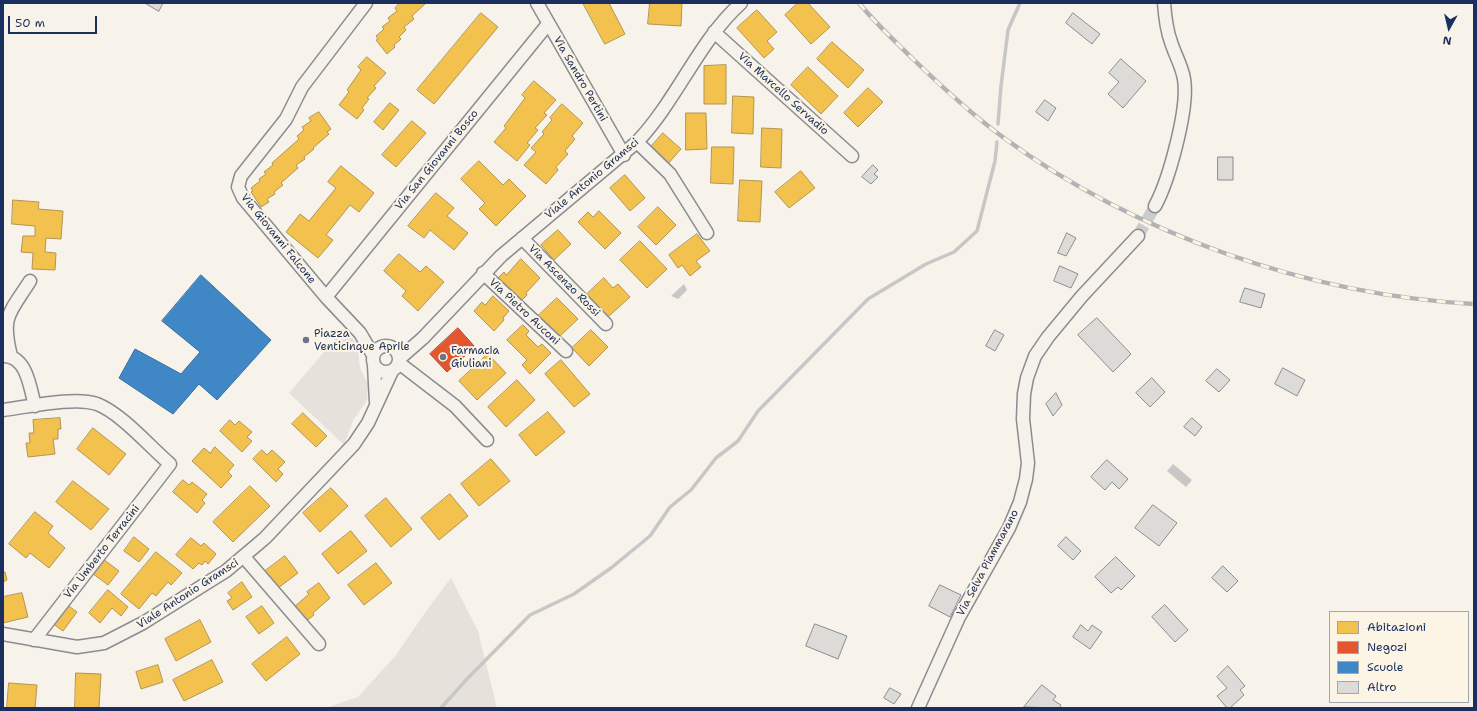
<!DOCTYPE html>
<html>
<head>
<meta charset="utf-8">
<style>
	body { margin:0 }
	#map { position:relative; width:1477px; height:711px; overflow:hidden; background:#f7f3ea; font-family:"Shantell Sans",sans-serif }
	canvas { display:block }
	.frame { position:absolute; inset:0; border:4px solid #1b2f5e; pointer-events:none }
	.legend { position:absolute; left:1329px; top:611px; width:140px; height:92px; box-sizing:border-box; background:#fcf5e5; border:1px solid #a2a6af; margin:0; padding:5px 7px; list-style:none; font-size:12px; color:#1b2f5e }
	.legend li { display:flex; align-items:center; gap:8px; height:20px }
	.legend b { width:20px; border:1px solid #a2a6af }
	.north { position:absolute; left:1429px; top:8px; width:40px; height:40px; -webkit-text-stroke:3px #fcf5e5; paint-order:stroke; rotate:188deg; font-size:11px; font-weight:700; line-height:16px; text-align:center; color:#1b2f5e }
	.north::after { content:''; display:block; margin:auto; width:14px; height:18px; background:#1b2f5e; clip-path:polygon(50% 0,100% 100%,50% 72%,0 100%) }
	.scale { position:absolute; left:8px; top:16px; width:89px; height:18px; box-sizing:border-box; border:2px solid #1b2f5e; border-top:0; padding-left:5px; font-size:12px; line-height:14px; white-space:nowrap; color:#1b2f5e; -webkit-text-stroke:3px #fcf5e5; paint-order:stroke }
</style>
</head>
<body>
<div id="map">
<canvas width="1477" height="711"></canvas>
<div class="frame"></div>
<ul class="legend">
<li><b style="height:11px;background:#f2c14e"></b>Abitazioni</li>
<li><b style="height:11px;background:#e4572e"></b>Negozi</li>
<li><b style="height:11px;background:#3f88c5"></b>Scuole</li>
<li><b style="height:11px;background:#dddbd7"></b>Altro</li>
</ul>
<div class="north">N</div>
<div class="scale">50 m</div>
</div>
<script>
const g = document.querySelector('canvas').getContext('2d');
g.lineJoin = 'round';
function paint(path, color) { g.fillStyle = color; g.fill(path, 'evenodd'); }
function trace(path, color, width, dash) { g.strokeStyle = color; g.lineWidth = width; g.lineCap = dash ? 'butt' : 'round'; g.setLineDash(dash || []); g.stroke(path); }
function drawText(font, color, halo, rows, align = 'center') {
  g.font = font + ' "Shantell Sans",sans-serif'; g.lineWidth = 4; g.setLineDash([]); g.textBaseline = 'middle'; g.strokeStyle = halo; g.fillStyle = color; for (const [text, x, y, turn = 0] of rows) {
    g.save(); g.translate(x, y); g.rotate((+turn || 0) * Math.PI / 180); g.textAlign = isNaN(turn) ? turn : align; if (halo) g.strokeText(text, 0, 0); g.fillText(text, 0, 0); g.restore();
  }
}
const green = new Path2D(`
	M343,330L357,343L360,368L368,384L367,400L353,421L344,445L289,393Z
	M451,578L478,631L497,708H325L358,697L396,655L429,607Z`);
const water = new Path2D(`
	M684,284L687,290L678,299L671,296Z
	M1173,464L1192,480L1186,487L1167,471Z`);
const homes = new Path2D(`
	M400,3H426L412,16L414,19L404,27L406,30L399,37L401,39L394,45L395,47L387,54L376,40L378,39L376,36L384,29L382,27L390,21L388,18L397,11L395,8Z
	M583,3H609L625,34L605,44Z
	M650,3H682L681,26L648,24Z
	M798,3H808L830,27L811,44L785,15Z
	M757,10L777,32L767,41L774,49L764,58L737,28Z
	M481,13L498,27L434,104L417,90Z
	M832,42L864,70L848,88L817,59Z
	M367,57L386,73L374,86L376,88L367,98L369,99L362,108L364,110L357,119L339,105L349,92L347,90L361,70L358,67Z
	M726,65V104H704V66Z
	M808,67L838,96L821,114L791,85Z
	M534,81L556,100L544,113L547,115L535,128L538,130L527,143L530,145L517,161L494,142L506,128L504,126L525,98L522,95Z
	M868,88L883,102L858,127L844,113Z
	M733,96L754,97L753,134L732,133Z
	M390,103L399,110L383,130L374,122Z
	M562,104L583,123L572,136L575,139L565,151L568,154L556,167L558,170L546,184L524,165L536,152L531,148L544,134L542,132L552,120L550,118Z
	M319,112L331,129L327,132L329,134L313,148L314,149L304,157L305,159L296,165L298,168L281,183L283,185L274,192L275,194L267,199L269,202L261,207L251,192L253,191L251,188L260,181L259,179L266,174L264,172L273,165L272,163L299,139L297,136L304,130L302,127L311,121L309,118Z
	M686,113H706L707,149L686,150Z
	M412,121L426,133L396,167L382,155Z
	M762,128L782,129L781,168L761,167Z
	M663,133L681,149L667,165L649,149Z
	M712,147H734L733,184L711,183Z
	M479,161L503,185L509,179L526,196L496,226L479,209L485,203L461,179Z
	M341,166L374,193L359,212L350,205L326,235L333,240L318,258L286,232L300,214L309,221L336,188L328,182Z
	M801,171L815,188L789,208L775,192Z
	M625,175L645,198L630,211L610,188Z
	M740,180L762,181L760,222L738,221Z
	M436,193L454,208L447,216L468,233L454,250L430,230L424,238L408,226Z
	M13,200L39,202L38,209L63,211L61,239L46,238L45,252L56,253L55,270L32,269L33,253L21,252L23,236H35V226L12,224Z
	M658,207L676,225L656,245L638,227Z
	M599,211L621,233L605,249L578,222L588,212L593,217Z
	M558,230L571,244L554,260L541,245Z
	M697,234L710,251L696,261L701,267L690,276L682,265L678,268L669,255Z
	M640,241L667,269L647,288L620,260Z
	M399,254L420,272L426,266L444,282L418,311L402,296L406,291L384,271Z
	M521,259L540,278L526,293L527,295L521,301L497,279L504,272L506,275Z
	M604,278L613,288L618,284L630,297L608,317L587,294Z
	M493,296L509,311L503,318L504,320L494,331L474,311L482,302L485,305Z
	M557,298L578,319L559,337L538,316Z
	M523,325L529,331L526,335L538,347L542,344L551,353L530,374L522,365L527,360L507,340Z
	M591,330L608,347L589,366L572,348Z
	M488,354L506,373L477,400L459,381Z
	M561,360L590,394L574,407L545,374Z
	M517,380L535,400L506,427L488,407Z
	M548,412L565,432L536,456L519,435Z
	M303,413L327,436L316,447L292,424Z
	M60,418L61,429H58V439H53L55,454L28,457L26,443H30L29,433H34L33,420Z
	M230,420L235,425L239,421L252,432L247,437L252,441L242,452L220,431Z
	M93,428L126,454L109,475L77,449Z
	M215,447L234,465L228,472L232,476L221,488L192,461L204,448L210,453Z
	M262,450L267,455L272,450L285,462L278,469L283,474L276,482L253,459Z
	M491,459L510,481L479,506L461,484Z
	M183,480L189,485L192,482L207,494L202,500L205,503L197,513L173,492Z
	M73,481L109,509L91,530L56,502Z
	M250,486L270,506L233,542L213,522Z
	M331,488L348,506L320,532L303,513Z
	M450,494L468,516L439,540L421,518Z
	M386,498L412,529L391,547L365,516Z
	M35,512L53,526L48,533L65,548L49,568L30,553L26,558L9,544Z
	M351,531L367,551L338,574L322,554Z
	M134,537L149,549L139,562L124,551Z
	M191,538L201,546L204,543L216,554L208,564L205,561L202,565L199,563L193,569L176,555Z
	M156,552L182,573L171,585L168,582L156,596L152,593L139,609L121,594Z
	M285,556L298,573L278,588L265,571Z
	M103,559L119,571L108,585L92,573Z
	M376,563L392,583L364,605L348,585Z
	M3,572H5L7,580L3,582Z
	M242,582L252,597L233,610L227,601L232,598L228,593Z
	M319,583L330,598L313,613L314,615L305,622L294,607L309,594L307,592Z
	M108,590L128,607L121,616L112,608L100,623L89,613Z
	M22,593L28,617L3,623V597Z
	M66,604L77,612L63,631L52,623Z
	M262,606L274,623L259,634L246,617Z
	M200,620L211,642L176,661L165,639Z
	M287,637L300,654L266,681L252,664Z
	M212,660L223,682L184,701L173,680Z
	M158,665L163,682L141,689L136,672Z
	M76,673L101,674L99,708H75Z
	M9,683L37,685L35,708H7Z`);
const shops = new Path2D(`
	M458,328L475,347L447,372L430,354Z`);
const schools = new Path2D(`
	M201,275L271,340L217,400L199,384L173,414L119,378L135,349L181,374L200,352L162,321Z`);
const stream = new Path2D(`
	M998,124L1001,86L1008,30L1020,3
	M441,708L467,679L530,615L574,594L611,568L650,536L670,507L691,490L716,458L738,441L758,411L868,299L926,264L954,252L977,231L995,161L997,142`);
const building = new Path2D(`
	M145,3H163L159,11Z
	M1073,13L1100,34L1092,44L1066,23Z
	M1121,59L1146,81L1123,108L1108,94L1119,82L1109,73Z
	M1045,100L1056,108L1048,121L1036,112Z
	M1218,157H1233V180H1218Z
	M873,165L878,170L874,174L878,177L871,184L862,177Z
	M1067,233L1076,238L1066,256L1058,253Z
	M1060,266L1078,274L1071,288L1054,281Z
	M1245,288L1265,294L1261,308L1240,302Z
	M1097,318L1131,354L1113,372L1078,335Z
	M995,330L1004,335L995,351L986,346Z
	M1283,368L1305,380L1297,396L1275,384Z
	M1217,369L1230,380L1219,392L1206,381Z
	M1152,378L1165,392L1150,407L1136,393Z
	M1056,393L1062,405L1053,416L1046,404Z
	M1192,418L1202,427L1195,436L1184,427Z
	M1107,460L1128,479L1119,489L1112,482L1105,490L1091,477Z
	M1153,505L1177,523L1159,546L1135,528Z
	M1066,537L1081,551L1073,560L1058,546Z
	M1116,557L1135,576L1121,590L1118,587L1111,593L1095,577Z
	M1223,566L1238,581L1227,592L1212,578Z
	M940,585L961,595L950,617L929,606Z
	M1165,605L1188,630L1175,642L1152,617Z
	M815,624L847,636L838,659L806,646Z
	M1081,625L1088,631L1092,625L1102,632L1090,649L1073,637Z
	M1228,666L1245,686L1240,690L1244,695L1230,708H1227L1217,696L1227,688L1217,677Z
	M1042,685L1056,696L1053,700L1061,705L1059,708L1024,707Z
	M890,688L901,694L894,704L884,698Z`);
const minorTunnel = new Path2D(`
	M1138,236L1155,206`);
const minor = new Path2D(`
	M366,3L302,87L286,119L241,176L238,187L243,198L326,297L360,333L373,355
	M537,3L624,155
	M714,32L852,156
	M637,142L670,174L707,233
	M1155,206C1169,180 1189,108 1184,79C1182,66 1175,55 1171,42C1166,29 1165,16 1164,3
	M522,238L606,324
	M483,273L566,351
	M326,297L548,24
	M373 359a13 13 0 1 1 26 0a13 13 0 1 1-26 0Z
	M3,356C27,355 30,388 35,406
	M11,356C1,316 9,314 30,281
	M399,359L423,338L501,256L637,142C677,100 698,42 741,3
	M399,363L455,406L487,440
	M374,365L376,402
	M3,410C28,407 74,396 97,404C121,413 150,447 170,464L34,640
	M244,557L319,644
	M3,634L77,647L104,643L143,623L226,571L265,538L354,444L368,423L392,371
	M918,708L959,617L1009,528L1020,502L1026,479L1028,463L1023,419L1024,394L1027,378L1035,356L1048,337L1082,296L1138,236`);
const rail = new Path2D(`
	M859,3C875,23 895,41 913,59C942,87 971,114 1004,138C1137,235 1309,295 1474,304`);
const markers = [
	[306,340,4,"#68748f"],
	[443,357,4,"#68748f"]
];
const streetNames = [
	["Via Sandro Pertini",580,79,60],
	["Via Marcello Servadio",783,94,42],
	["Via San Giovanni Bosco",437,160,-51],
	["Viale Antonio Gramsci",592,179,-40],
	["Via Giovanni Falcone",278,239,51],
	["Via Ascenzo Rossi",564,281,45],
	["Via Pietro Auconi",524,312,43],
	["Via Umberto Terracini",102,552,-52],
	["Via Selva Piammarano",988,563,-62],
	["Viale Antonio Gramsci",188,594,-33]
];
const poiNames = [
	["Piazza",314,334],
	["Venticinque Aprile",314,347],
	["Farmacia",451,351],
	["Giuliani",451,364]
];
paint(green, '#e6e2db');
paint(water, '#c7c7c7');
paint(homes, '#f2c14e');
trace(homes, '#b29553', 1);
paint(shops, '#e4572e');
trace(shops, '#a84b3c', 1);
paint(schools, '#3f88c5');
trace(schools, '#346da6', 1);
trace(stream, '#c7c7c7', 3.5);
paint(building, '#dddbd7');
trace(building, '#8a8c91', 1);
trace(minorTunnel, '#cbccce', 12, [12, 6]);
trace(minor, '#8a8c91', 15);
trace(minor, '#f5f2ec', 12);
trace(rail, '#b2b3b4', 4.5);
trace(rail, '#fcf5e5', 3, [9]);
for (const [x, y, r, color] of markers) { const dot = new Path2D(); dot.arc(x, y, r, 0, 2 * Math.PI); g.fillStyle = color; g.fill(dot); trace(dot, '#fcf5e5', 1.5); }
drawText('11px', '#1b2f5e', '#fcf5e5', streetNames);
drawText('11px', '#1b2f5e', '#fcf5e5', poiNames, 'left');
</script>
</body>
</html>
